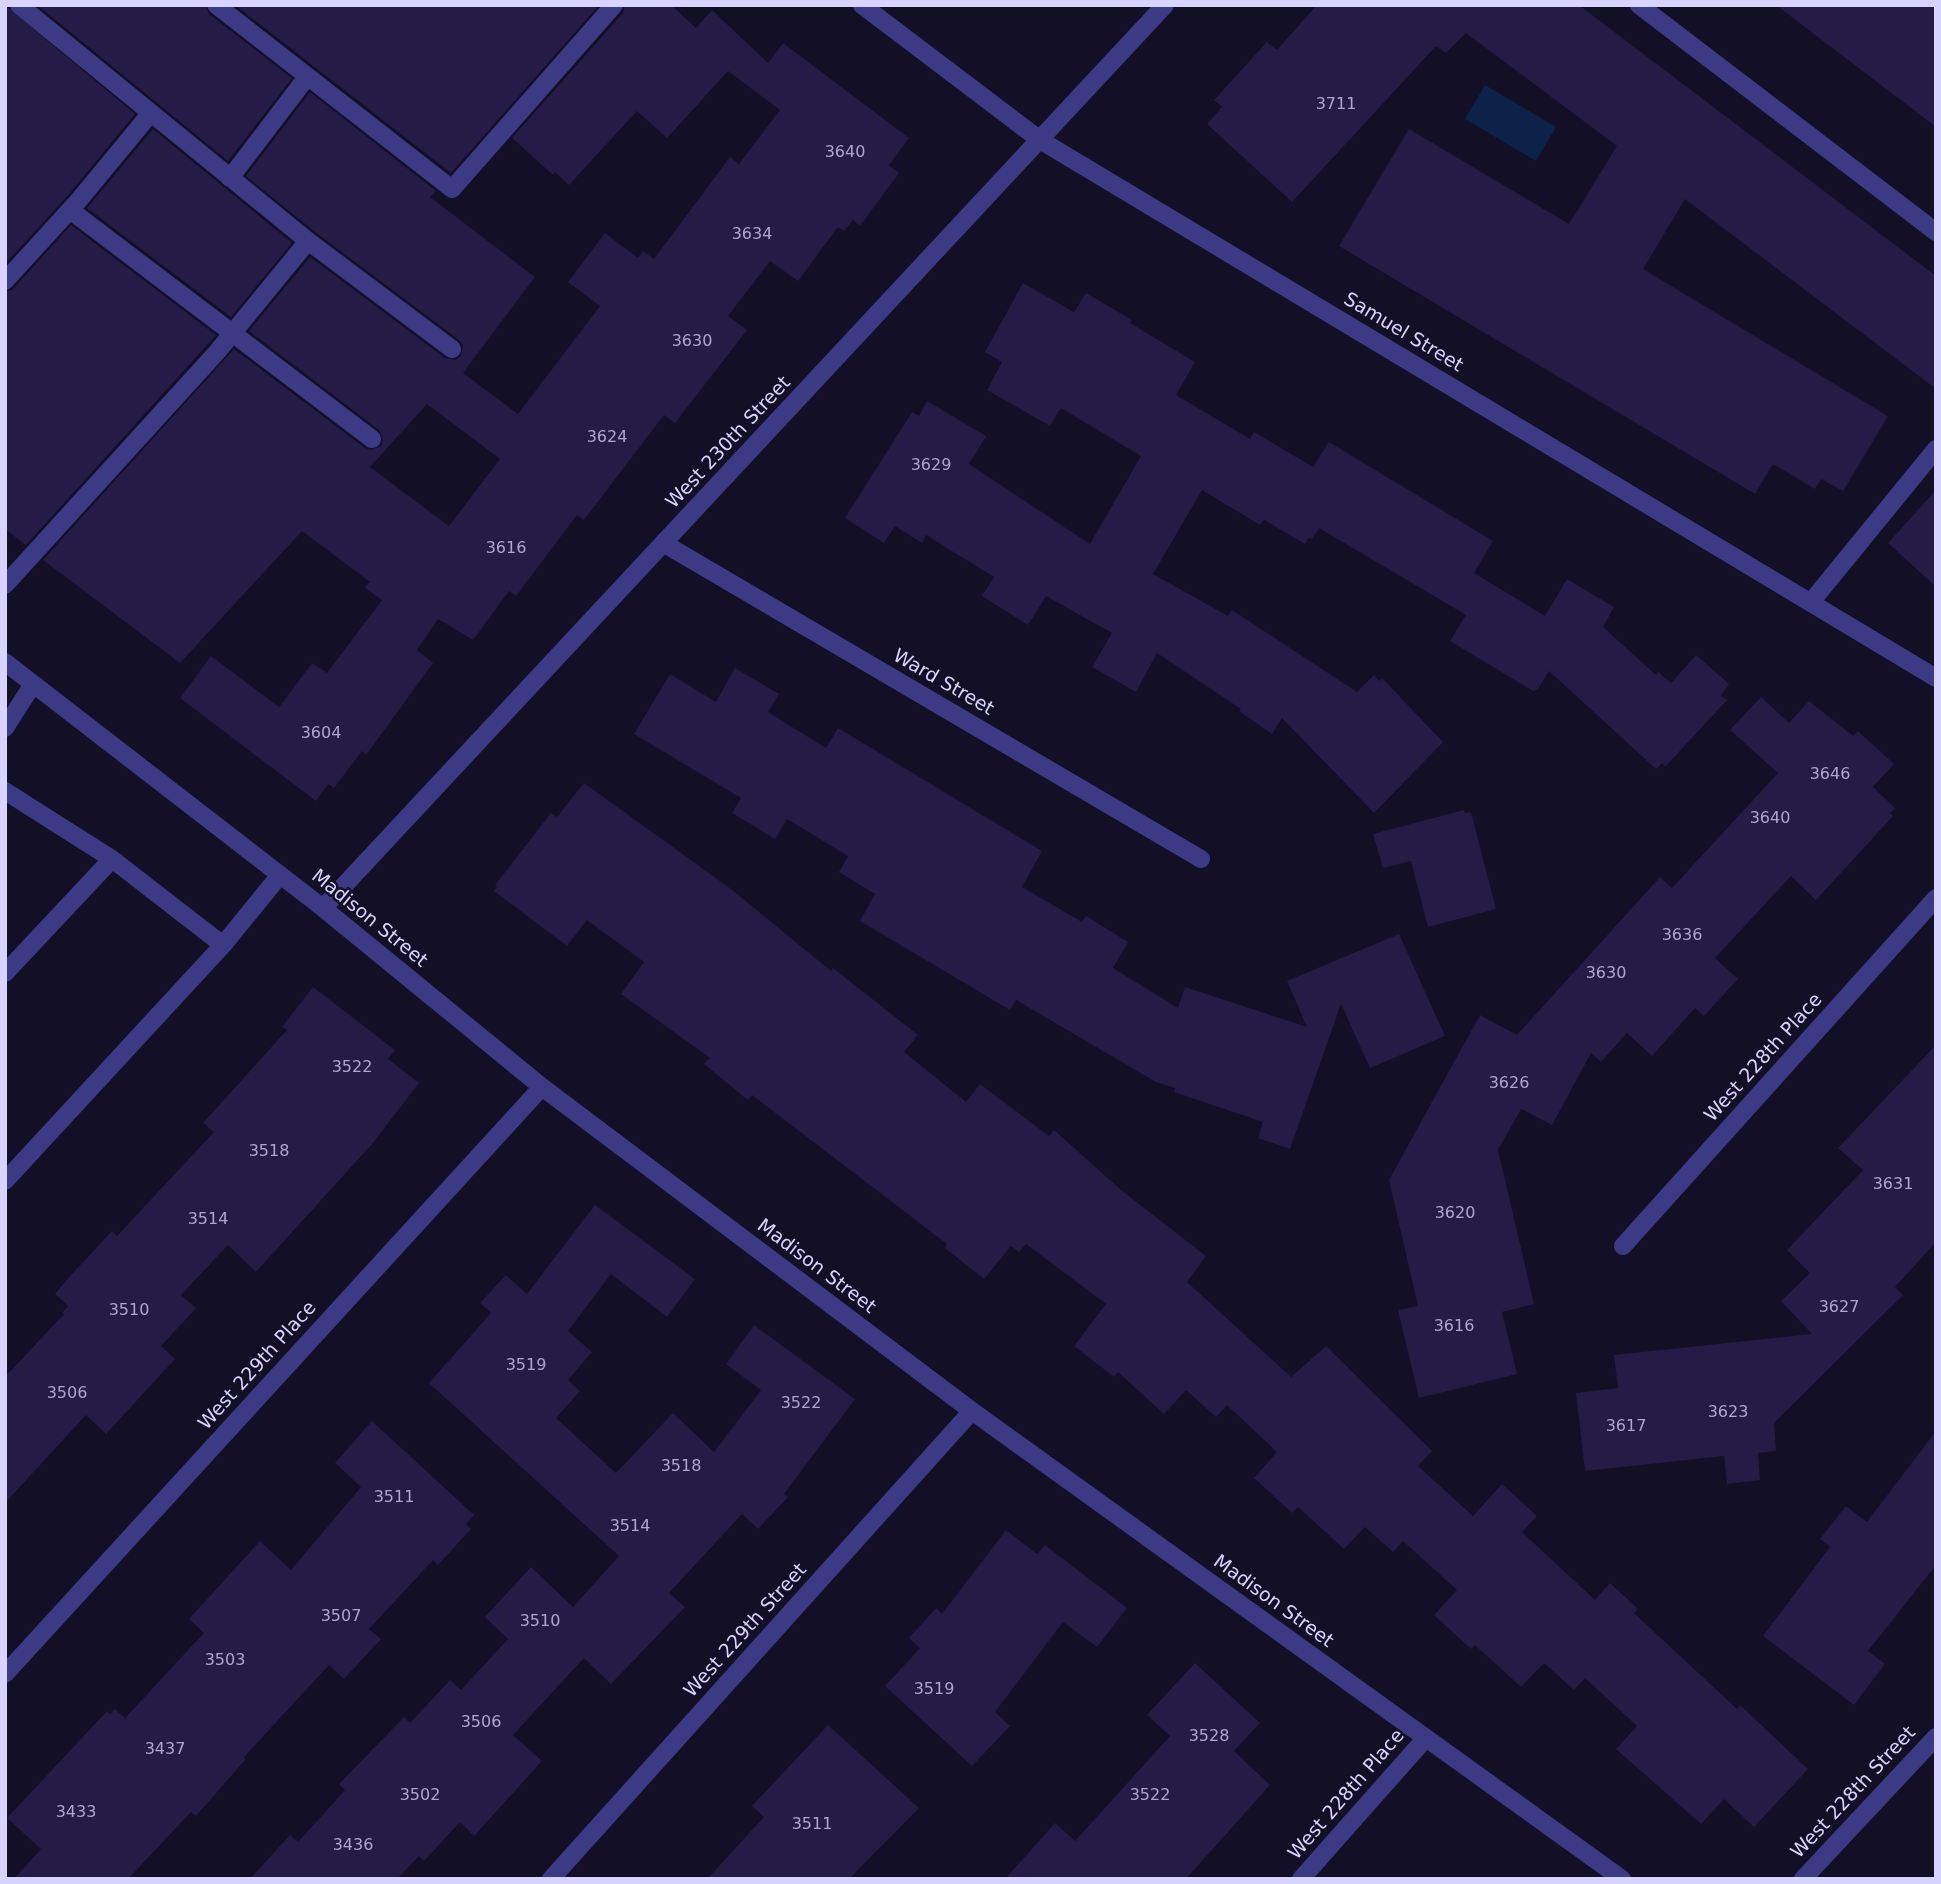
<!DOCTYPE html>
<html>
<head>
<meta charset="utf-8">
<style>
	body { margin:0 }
	#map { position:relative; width:1941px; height:1884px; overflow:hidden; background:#130f26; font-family:"DejaVu Sans",sans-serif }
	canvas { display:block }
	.frame { position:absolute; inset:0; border:7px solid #d9d4ff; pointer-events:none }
</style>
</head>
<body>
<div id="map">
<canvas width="1941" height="1884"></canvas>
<div class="frame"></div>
</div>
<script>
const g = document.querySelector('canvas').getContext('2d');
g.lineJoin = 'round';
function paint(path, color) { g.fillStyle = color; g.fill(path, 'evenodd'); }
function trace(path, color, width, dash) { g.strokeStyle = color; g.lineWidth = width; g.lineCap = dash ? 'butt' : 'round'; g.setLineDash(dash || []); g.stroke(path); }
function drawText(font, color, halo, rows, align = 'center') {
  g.font = font + ' "DejaVu Sans",sans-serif'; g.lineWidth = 5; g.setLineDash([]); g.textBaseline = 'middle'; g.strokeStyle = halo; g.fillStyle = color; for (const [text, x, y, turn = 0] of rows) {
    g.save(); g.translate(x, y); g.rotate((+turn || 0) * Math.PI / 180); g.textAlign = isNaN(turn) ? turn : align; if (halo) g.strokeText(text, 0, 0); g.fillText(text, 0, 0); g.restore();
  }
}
const water = new Path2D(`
	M1485,85L1556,127L1536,161L1465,119Z`);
const building = new Path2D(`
	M5,5L135,114L70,193L5,264Z
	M37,5H205L209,14L292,78L228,161Z
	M235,5H599L451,173Z
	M625,5H671L696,28L712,10L768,63L783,43L909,138L889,165L899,173L860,226L853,220L844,231L838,227L798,281L770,261L728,316L747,330L675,423L664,415L584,520L577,515L516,596L509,591L473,640L438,619L417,650L433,663L366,755L362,751L334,788L328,784L316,801L180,698L211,656L279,707L312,663L327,673L382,600L365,588L370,582L302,531L180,663L43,560L234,349L365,448L371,450L381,446L383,440L379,430L249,331L310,257L445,358L456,360L461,355L463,345L459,340L315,232L246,176L310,92L436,191L430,197L535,277L463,373L518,414L600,306L568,282L605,233L638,258L643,251L654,259L730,157L739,164L780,110L728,71L667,138L637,111L569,185L555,172L553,175L512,138L623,13ZM427,404L500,459L449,526L370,467Z
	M1317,5H1579L1936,276V389L1685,199L1643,269L1888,416L1843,491L1821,479L1815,489L1773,464L1755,494L1339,246L1409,129L1569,224L1617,146L1466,33L1446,53L1436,46L1292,202L1207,124L1222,107L1214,100L1267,42L1277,50Z
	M1776,5H1936V127Z
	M153,129L292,243L231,317L87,208Z
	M71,225L216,335L26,545L5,529V292L13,289Z
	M1023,283L1074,312L1086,293L1132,320L1130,323L1195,362L1176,395L1250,439L1254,432L1313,467L1329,442L1493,541L1474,573L1545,616L1567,579L1614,607L1603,627L1656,675L1658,672L1671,683L1696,655L1729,684L1721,696L1727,700L1665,767L1662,763L1656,769L1549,671L1538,689L1533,691L1450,641L1466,615L1319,528L1312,539L1308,538L1305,544L1264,520L1260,525L1202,490L1153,574L1228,616L1232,610L1357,692L1374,675L1379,681L1382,678L1443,742L1374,813L1282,718L1272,734L1239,711L1241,709L1157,653L1136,692L1092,667L1112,633L1046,596L1028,625L982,596L994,577L926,535L922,543L895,526L884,543L845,518L912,412L919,416L927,401L986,436L969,464L1090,544L1141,456L1061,408L1050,426L987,390L1002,362L985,352Z
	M1936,490V587L1888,543Z
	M735,668L779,694L768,712L826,748L838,728L1042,851L1022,887L1082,922L1086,916L1128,942L1113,968L1178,1008L1185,987L1307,1027L1287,981L1399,934L1445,1036L1370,1068L1341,1004L1290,1149L1258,1138L1263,1122L1174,1092L1175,1088L1156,1082L1016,1000L1010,1010L860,921L875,894L839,872L848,856L787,819L775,839L732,813L741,798L634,734L670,674L716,702Z
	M1761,697L1789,723L1809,701L1853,736L1858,731L1894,764L1873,787L1895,808L1890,813L1893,816L1816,900L1791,876L1715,958L1738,979L1704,1016L1695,1008L1652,1056L1627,1033L1601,1062L1591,1053L1552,1125L1521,1109L1498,1150L1534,1304L1502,1312L1517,1374L1419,1398L1398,1310L1418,1306L1389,1180L1480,1015L1517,1035L1660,877L1672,888L1778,773L1730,730Z
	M584,783L731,889L831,971L833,968L918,1035L904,1052L966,1102L980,1084L1049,1136L1054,1130L1121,1190L1206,1256L1187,1282L1291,1377L1326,1346L1432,1451L1418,1466L1473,1516L1502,1484L1537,1516L1522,1532L1595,1600L1610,1583L1638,1609L1634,1613L1737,1709L1740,1705L1808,1769L1754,1827L1724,1799L1701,1824L1616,1749L1637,1726L1585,1678L1574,1690L1544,1663L1521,1687L1475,1645L1471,1649L1434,1615L1457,1590L1403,1541L1393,1552L1365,1527L1344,1549L1298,1507L1292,1513L1254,1478L1277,1452L1227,1405L1216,1417L1186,1390L1164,1414L1118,1372L1114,1377L1074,1346L1106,1304L1026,1244L1019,1252L1011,1246L984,1279L945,1248L947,1244L752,1095L748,1100L704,1064L710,1058L621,994L644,962L587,920L567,946L494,891L497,887L495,885L551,813L557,817Z
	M1464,810L1465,813L1471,812L1496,909L1428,927L1411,861L1383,868L1373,834Z
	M313,987L395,1050L388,1059L419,1083L372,1144L256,1272L228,1245L181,1295L196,1308L161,1346L175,1359L106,1434L86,1415L5,1503V1377L64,1314L62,1313L68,1306L55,1294L71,1275L112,1231L117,1236L214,1132L203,1123L287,1030L282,1027Z
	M1936,1045V1242L1895,1287L1903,1295L1774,1423L1776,1451L1758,1453L1760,1480L1727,1484L1724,1456L1585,1471L1576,1393L1618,1388L1614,1355L1812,1334L1781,1301L1810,1273L1787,1250L1863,1170L1838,1148Z
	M595,1205L695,1279L667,1317L611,1274L568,1331L592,1352L568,1380L580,1391L556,1418L616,1473L673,1413L714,1452L761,1390L726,1364L754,1325L855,1399L784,1494L788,1497L758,1529L742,1514L669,1593L685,1607L611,1684L584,1658L513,1735L542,1761L474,1836L460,1822L424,1861L419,1856L397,1879H250L290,1835L298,1842L345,1790L339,1784L404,1717L410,1723L450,1680L461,1690L508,1639L485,1617L531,1567L573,1607L619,1556L429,1383L491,1313L480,1303L506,1275L527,1294Z
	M372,1421L474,1515L466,1524L471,1529L438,1565L433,1560L369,1629L381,1639L344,1679L329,1665L244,1757L246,1759L196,1816L191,1812L128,1879H14L41,1849L7,1818L107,1711L110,1714L115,1709L125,1718L204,1633L189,1619L260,1541L291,1570L361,1487L335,1463Z
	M1936,1431V1565L1868,1651L1885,1664L1854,1705L1763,1636L1830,1547L1820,1539L1846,1506L1867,1522Z
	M1006,1530L1037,1554L1045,1545L1127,1608L1097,1647L1063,1622L995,1712L1010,1726L972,1766L885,1686L920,1648L909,1638L936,1608L942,1614Z
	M1195,1663L1260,1723L1234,1751L1270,1785L1186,1879H1005L1055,1823L1075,1841L1170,1736L1147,1715Z
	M828,1725L919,1808L849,1879H707L764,1817L752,1806Z`);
const minor = new Path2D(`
	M216,5L452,189L614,5
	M862,5L1040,140L1936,678
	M1639,5L1936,232
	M230,178L307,77
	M70,210L372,439
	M308,241L452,349
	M5,281L79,200L150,114
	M663,543L1201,859
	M5,585L217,352L308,241L19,5
	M1811,602L1936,449
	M5,662L323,908L542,1087L972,1411L1622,1879
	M5,728L33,684
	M5,791L112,859L5,973
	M112,859L223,945L280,875
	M323,908L1165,5
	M5,1181L223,945
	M1623,1246L1936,898
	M5,1674L542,1087
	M551,1879L972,1411
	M1301,1879L1425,1739
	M1803,1879L1936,1737`);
const numberNames = [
	["3711",1336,105],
	["3640",845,153],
	["3634",752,235],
	["3630",692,342],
	["3624",607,438],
	["3629",931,466],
	["3616",506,549],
	["3604",321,734],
	["3646",1830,775],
	["3640",1770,819],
	["3636",1682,936],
	["3630",1606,974],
	["3522",352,1068],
	["3626",1509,1084],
	["3518",269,1152],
	["3631",1893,1185],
	["3620",1455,1214],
	["3514",208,1220],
	["3627",1839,1308],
	["3510",129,1311],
	["3616",1454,1327],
	["3519",526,1366],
	["3506",67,1394],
	["3522",801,1404],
	["3623",1728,1413],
	["3617",1626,1427],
	["3518",681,1467],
	["3511",394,1498],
	["3514",630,1527],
	["3507",341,1617],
	["3510",540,1622],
	["3503",225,1661],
	["3519",934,1690],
	["3506",481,1723],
	["3528",1209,1737],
	["3437",165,1750],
	["3502",420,1796],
	["3522",1150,1796],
	["3433",76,1813],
	["3511",812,1825],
	["3436",353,1846]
];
const streetNames = [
	["Samuel Street",1403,333,31],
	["West 230th Street",729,443,-47],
	["Ward Street",943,683,30],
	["Madison Street",369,919,39],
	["West 228th Place",1764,1058,-48],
	["Madison Street",816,1267,37],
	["West 229th Place",258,1366,-48],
	["Madison Street",1273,1602,36],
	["West 229th Street",746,1631,-48],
	["West 228th Street",1854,1793,-47],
	["West 228th Place",1347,1795,-49]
];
paint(water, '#0c2248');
paint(building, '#241b47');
trace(minor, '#3d3a85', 18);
drawText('16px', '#aca6d1', null, numberNames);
drawText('19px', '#d9d4ff', '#130f26', streetNames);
</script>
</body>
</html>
